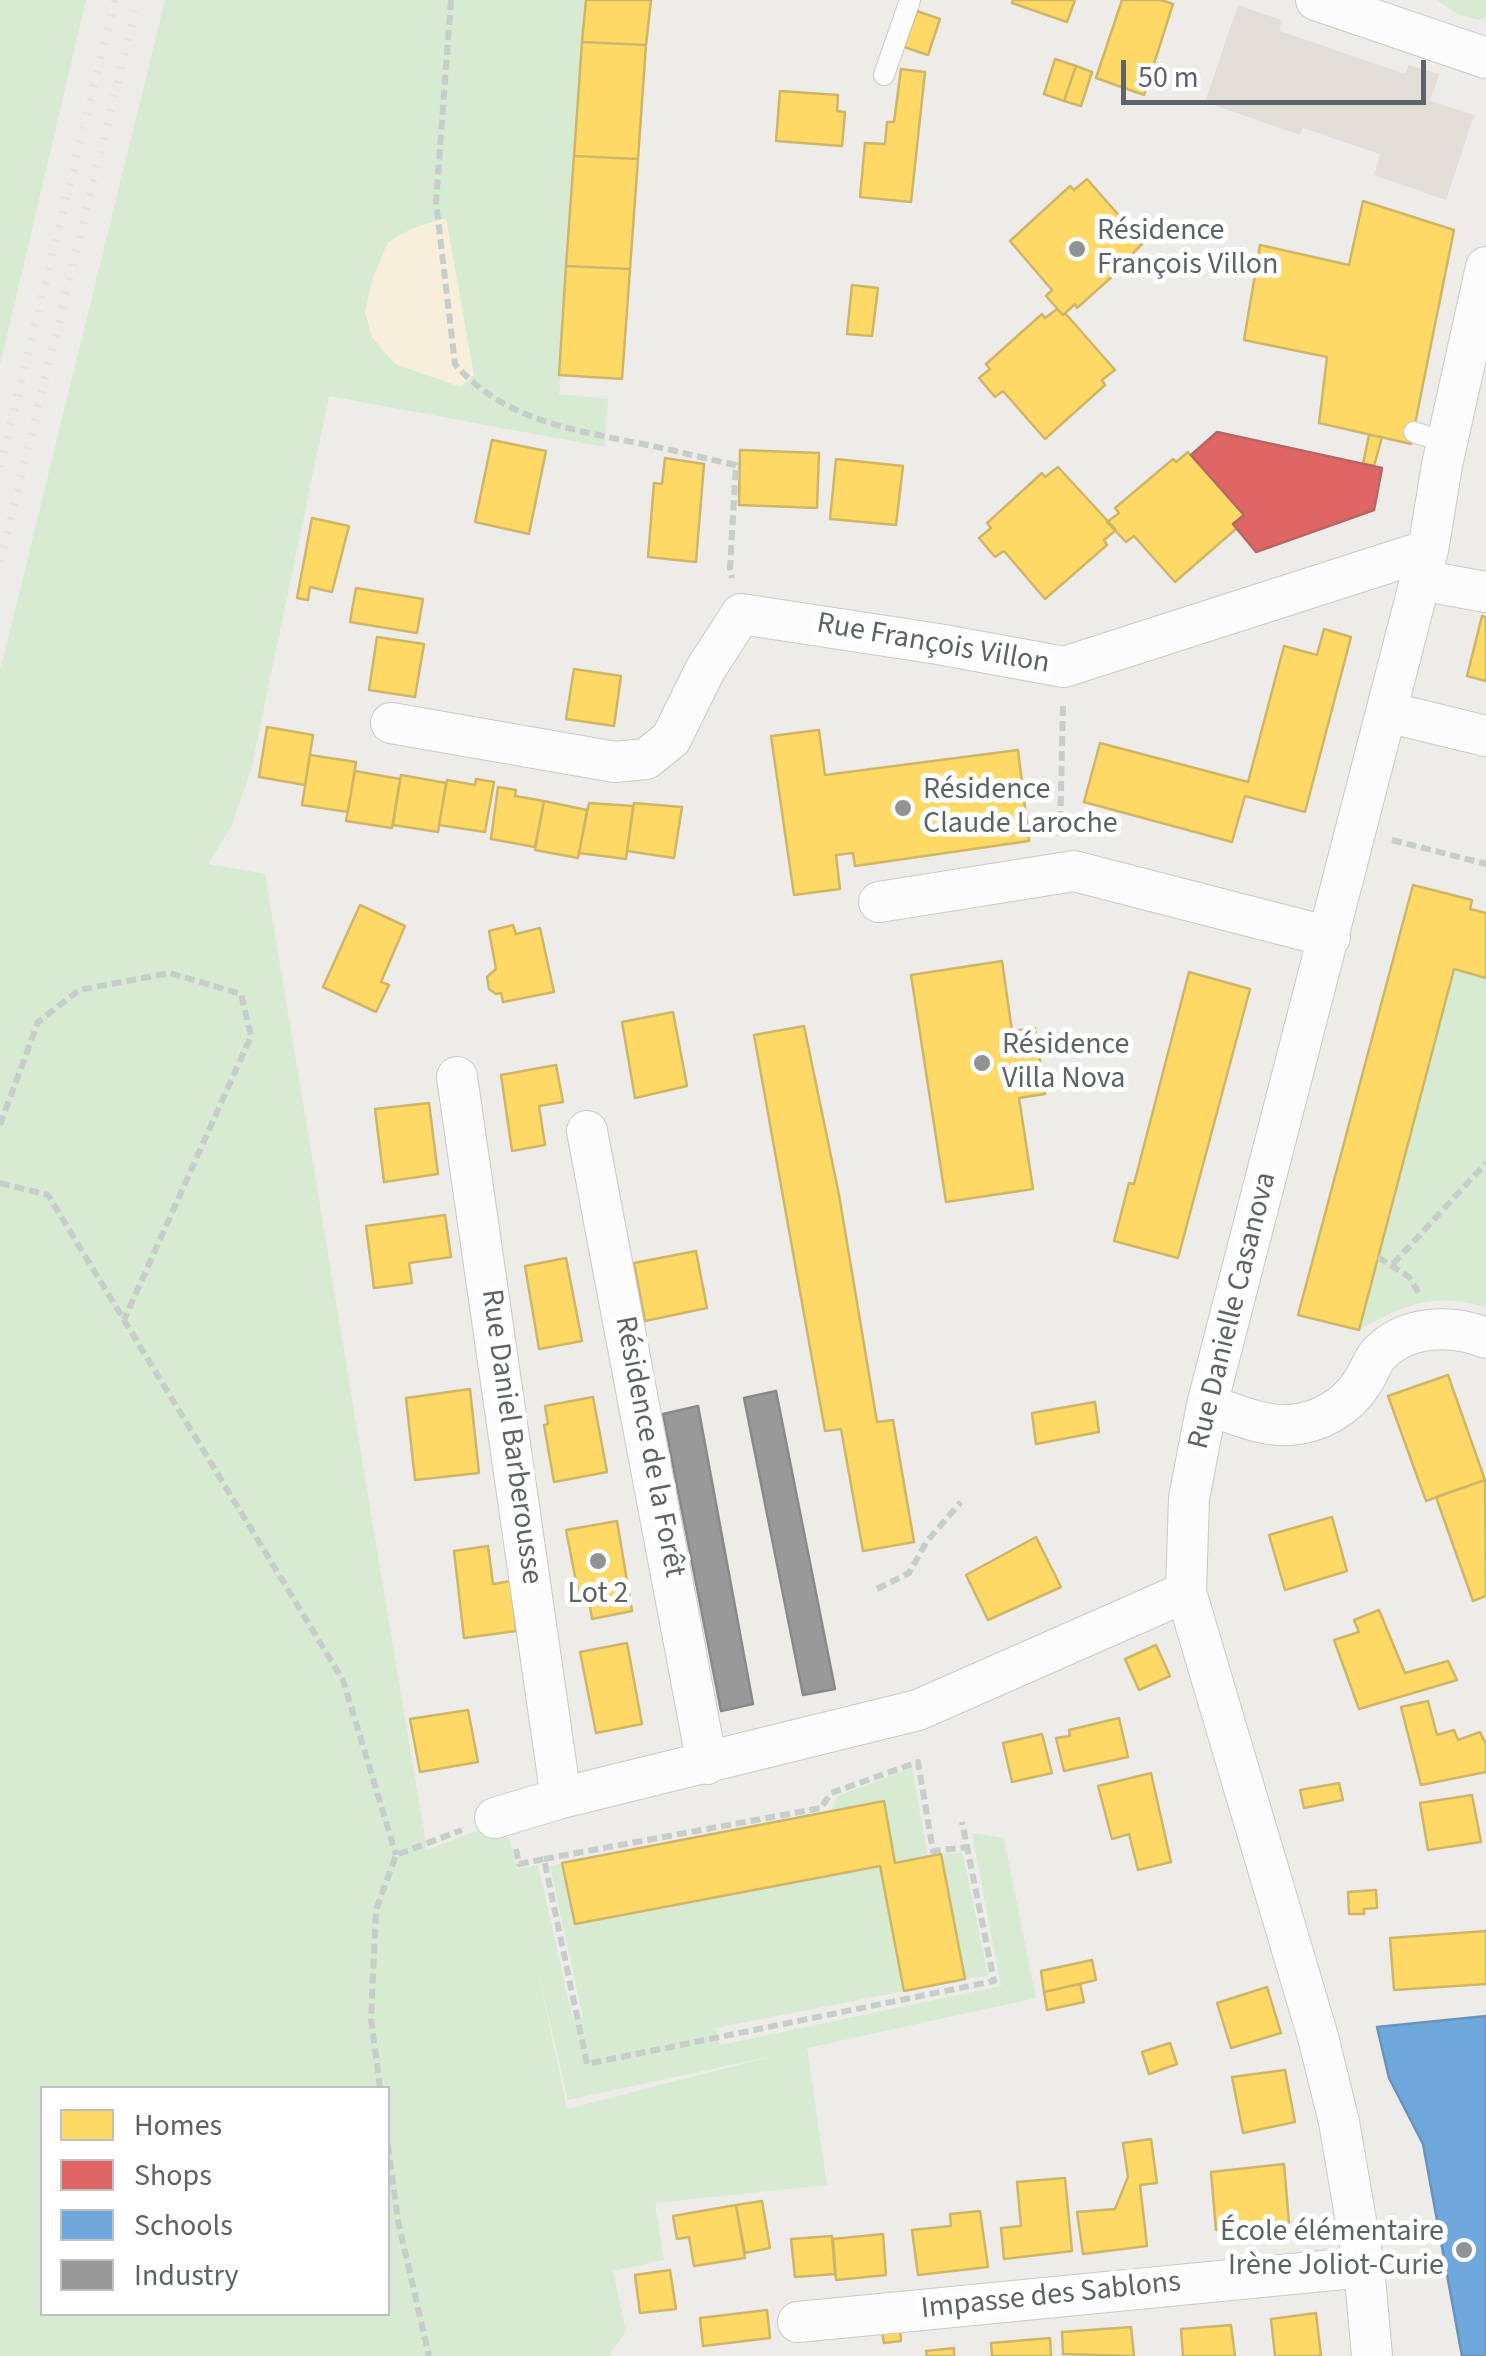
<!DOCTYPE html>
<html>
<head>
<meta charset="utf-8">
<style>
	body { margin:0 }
	#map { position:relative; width:1486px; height:2356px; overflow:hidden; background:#eeece8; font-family:"Source Sans 3",sans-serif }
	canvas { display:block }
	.legend { position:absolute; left:40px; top:2086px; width:350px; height:230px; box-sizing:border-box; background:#fff; border:2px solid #bec1c2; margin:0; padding:12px 18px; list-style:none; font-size:30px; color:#5d6367 }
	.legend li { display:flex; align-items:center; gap:20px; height:50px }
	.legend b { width:50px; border:2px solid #bec1c2 }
	.scale { position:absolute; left:1121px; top:60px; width:305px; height:45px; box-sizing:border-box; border:5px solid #5d6367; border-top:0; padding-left:12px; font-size:30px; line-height:35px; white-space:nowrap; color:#5d6367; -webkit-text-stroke:8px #fff; paint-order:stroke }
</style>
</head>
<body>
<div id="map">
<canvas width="1486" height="2356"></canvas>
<ul class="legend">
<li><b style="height:28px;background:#ffd966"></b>Homes</li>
<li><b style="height:28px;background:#e06666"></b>Shops</li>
<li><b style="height:28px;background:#6fa8dc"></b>Schools</li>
<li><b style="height:28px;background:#999"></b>Industry</li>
</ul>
<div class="scale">50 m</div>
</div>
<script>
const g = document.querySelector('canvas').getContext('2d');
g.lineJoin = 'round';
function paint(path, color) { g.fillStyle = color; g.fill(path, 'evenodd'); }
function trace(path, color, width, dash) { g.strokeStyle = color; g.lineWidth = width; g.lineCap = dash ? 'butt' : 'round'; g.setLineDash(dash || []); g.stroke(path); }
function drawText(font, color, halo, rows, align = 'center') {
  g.font = font + ' "Source Sans 3",sans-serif'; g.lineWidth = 10; g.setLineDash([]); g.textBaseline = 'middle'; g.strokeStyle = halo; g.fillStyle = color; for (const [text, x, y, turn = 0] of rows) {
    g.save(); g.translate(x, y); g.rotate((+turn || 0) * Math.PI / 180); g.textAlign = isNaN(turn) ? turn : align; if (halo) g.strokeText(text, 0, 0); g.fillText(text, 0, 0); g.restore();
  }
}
const education = new Path2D(`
	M1238,5L1281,20L1280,31L1405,74L1409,65L1439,74L1430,101L1474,115L1446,200L1374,175L1380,154L1303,128L1300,135L1205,102Z`);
const green = new Path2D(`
	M0,0H86L0,365Z
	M165,0H586L559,394L608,399L605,447L329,396L251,770L231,827L208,864L265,874L427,1850L504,1820L517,1869L538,1865L573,2020L583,2018L550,1866L562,1863L575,1923L880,1866L904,1991L716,2028L720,2045L1001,1986L972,1833L1004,1838L1036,1998L807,2048L827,2185L655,2203L664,2260L613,2271L626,2331L609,2356H0V671ZM537,1967L568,2100L773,2056L567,2109ZM42,2088H388V2314H42Z
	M1437,0H1486V16L1479,20L1459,15Z
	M1454,969L1486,978V1307C1433,1292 1405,1304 1359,1330Z
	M912,1768L928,1857L895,1863L884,1801L831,1811L837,1796Z
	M963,1853L988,1976L965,1979L941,1854Z`);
const sand = new Path2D(`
	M446,218L474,375L461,387L395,364L372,337L365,312L373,277L388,242L413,228Z`);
const homes = new Path2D(`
	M586,0H651L646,45L582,42Z
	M1013,0H1075L1067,22L1012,3Z
	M1122,0H1161L1173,4L1144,95L1096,78Z
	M917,11L940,19L928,55L904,47Z
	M582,42L646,45L638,159L574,156Z
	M1055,59L1076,66L1064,101L1044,94Z
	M1076,66L1092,72L1081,106L1064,101Z
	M901,69L925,72L911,202L860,197L865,143L885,144L887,122H894Z
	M780,91L838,95L837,111L845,112L842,146L776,141Z
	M574,156L638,159L630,269L566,266Z
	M1087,179L1143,243L1131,255L1134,257L1077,308L1075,304L1063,315L1046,296L1052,290L1010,241L1070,186L1074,190Z
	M1363,201L1454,230L1411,444L1319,423L1327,357L1244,340L1260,245L1349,265Z
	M566,266L630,269L622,379L559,375Z
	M852,285L878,288L872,336L847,334Z
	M1057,309L1063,315L1065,313L1115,370L1102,380L1105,385L1045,439L1003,391L995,397L979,378L990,369L986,364L1042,314L1045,318Z
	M1369,435L1382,437L1374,466L1363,464Z
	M492,440L546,451L529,534L475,522Z
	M740,450L819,453L817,508L739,505Z
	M1188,452L1244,515L1233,524L1237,528L1175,582L1134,536L1126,542L1107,522L1119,513L1115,508L1173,459L1176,462Z
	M665,458L704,464L696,562L648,557L654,483L662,484Z
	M836,459L903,466L896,525L830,519Z
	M1058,467L1116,530L1104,540L1107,545L1045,599L1004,551L995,557L979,538L991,528L987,523L1042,473L1045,477Z
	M312,518L349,526L332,592L310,587L308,600L297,598Z
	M356,588L423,599L417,633L350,622Z
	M1482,616L1486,617V681L1467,676Z
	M1324,629L1351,637L1305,812L1245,796L1232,842L1084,802L1100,743L1248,782L1284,646L1317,655Z
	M377,637L424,644L415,697L369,690Z
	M574,669L621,676L614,726L566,719Z
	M267,727L313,735L305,785L259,777Z
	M819,730L825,775L1018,750L1029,841L855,866L853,853L836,855L840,889L794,895L771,736Z
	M310,755L356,762L348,812L302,805Z
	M355,771L400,779L392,828L346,821Z
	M401,775L446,783L438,832L393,825Z
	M476,779L494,782L485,832L439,825L447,780L475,785Z
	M498,787L516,790L515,796L544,801L535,847L491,839Z
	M544,801L587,810L578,858L535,850Z
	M589,803L633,806L626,859L579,853Z
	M634,803L682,807L674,858L627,851Z
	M1413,885L1472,900L1470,909L1486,913V978L1454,969L1359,1330L1298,1315Z
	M360,905L405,926L381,982L389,985L376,1012L323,987Z
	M513,925L516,934L540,928L554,992L503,1002L501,993L496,994L489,989L487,977L496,969L489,931Z
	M1002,961L1012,1031L1035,1028L1045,1094L1019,1098L1033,1189L946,1202L911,975Z
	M1189,972L1250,989L1178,1258L1114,1241L1129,1183L1134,1184Z
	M673,1012L687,1086L635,1098L622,1022Z
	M804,1026L839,1195L877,1422L893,1420L914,1542L863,1551L841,1429L825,1431L754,1035Z
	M556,1065L563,1102L539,1106L545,1145L512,1151L501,1075Z
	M429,1103L438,1174L384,1182L375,1109Z
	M445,1215L451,1257L409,1263L412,1283L374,1288L366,1226Z
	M696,1251L707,1308L645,1321L634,1263Z
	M566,1258L582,1341L539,1349L525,1266Z
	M1448,1375L1485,1480L1426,1501L1388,1396Z
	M470,1389L479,1473L415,1480L406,1398Z
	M593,1397L607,1472L554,1482L544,1425L548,1424L545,1406Z
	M1095,1402L1099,1432L1036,1444L1032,1413Z
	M1485,1480L1486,1596L1473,1601L1436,1497Z
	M1332,1517L1347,1571L1285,1590L1269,1535Z
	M617,1521L632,1611L592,1619L589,1601L580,1602L566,1530Z
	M1036,1537L1061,1587L988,1620L966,1575Z
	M488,1546L493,1584L511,1581L516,1631L464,1638L454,1551Z
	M1379,1610L1405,1673L1448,1661L1457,1680L1359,1709L1334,1640L1359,1632L1354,1620Z
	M627,1643L642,1724L596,1733L580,1652Z
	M1156,1645L1170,1676L1139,1690L1125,1659Z
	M1428,1701L1437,1735L1454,1730L1458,1740L1480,1732L1486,1744V1772L1421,1785L1401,1707Z
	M468,1710L478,1762L420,1772L410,1719Z
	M1119,1718L1128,1757L1064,1771L1056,1738L1070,1736L1069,1730Z
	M1042,1734L1052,1773L1012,1782L1003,1743Z
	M1151,1773L1171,1862L1138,1870L1129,1834L1112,1839L1098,1786Z
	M1339,1783L1343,1800L1304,1808L1300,1790Z
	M1472,1795L1481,1842L1428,1850L1420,1803Z
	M884,1801L895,1863L941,1854L965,1979L904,1991L880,1866L575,1924L562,1863Z
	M1376,1890L1377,1908L1364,1909V1914H1349L1348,1892Z
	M1486,1931V1984L1394,1990L1390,1938Z
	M1092,1960L1096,1980L1044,1992L1041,1971Z
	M1080,1984L1084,2002L1047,2010L1044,1992Z
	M1267,1987L1281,2033L1231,2048L1217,2003Z
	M1170,2043L1177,2064L1149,2074L1142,2052Z
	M1285,2070L1295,2122L1243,2133L1232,2077Z
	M1151,2139L1157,2183L1140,2185L1147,2246L1083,2254L1077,2212L1115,2209L1128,2177L1123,2143Z
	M1284,2164L1289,2223L1216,2230L1211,2172Z
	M1065,2178L1072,2251L1004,2259L1001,2228L1021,2226L1017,2182Z
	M762,2201L770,2248L745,2253L736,2205Z
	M736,2205L745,2258L694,2266L689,2237L677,2239L673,2216Z
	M980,2211L988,2267L918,2275L912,2230L951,2226L950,2214Z
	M883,2234L886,2275L836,2280L833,2239Z
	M832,2236L835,2274L795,2277L791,2239Z
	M670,2270L676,2309L640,2313L635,2275Z
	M767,2310L770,2338L703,2346L700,2318Z
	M1316,2313L1321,2356H1275L1271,2319Z
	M1231,2325L1235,2356H1183L1181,2329Z
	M1131,2327L1134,2356L1063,2354L1062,2332Z
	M900,2329L901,2341L884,2343L882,2331Z
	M1050,2338L1051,2356H992L991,2343Z
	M954,2348V2356H927L926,2351Z`);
const shops = new Path2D(`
	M1217,432L1382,468L1374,510L1256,552L1233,524L1244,515L1191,455Z`);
const schools = new Path2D(`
	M1486,2016V2356H1462L1423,2144L1389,2078L1377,2027Z`);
const industry = new Path2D(`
	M776,1391L835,1689L803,1695L744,1398Z
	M698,1406L753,1704L721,1711L663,1414Z`);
const path = new Path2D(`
	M451,0L436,202L455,364C502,419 569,429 637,443C670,449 702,458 736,465L730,568L732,578
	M1060,836L1063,704
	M1392,840L1486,864
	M0,1125L38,1022L79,990L170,973L241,994L251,1036L124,1320
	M0,1183L48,1195L343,1680L396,1855
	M1378,1257L1409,1277L1420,1295
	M1393,1264L1486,1163
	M877,1589L909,1573L927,1541L961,1502
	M516,1849L519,1864L544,1859L587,2064L994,1981L962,1822
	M544,1859L821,1808L831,1793L918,1762L933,1851L968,1847
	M380,2088L371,2019L376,1910L396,1855L462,1830
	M388,2145L398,2221L429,2356`);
const lane = new Path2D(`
	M884,75L910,0
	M1414,432L1447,443`);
const street = new Path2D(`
	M1316,0L1486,58
	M1420,580L1486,592
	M1387,712L1486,736
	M391,723L615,762L646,759L671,739L705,670L741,614L938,644L1064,667L1428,550
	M879,902L1074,871L1330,937
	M457,1077L561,1798L918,1710L1186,1592
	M587,1131L707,1764
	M1207,1405C1234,1413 1262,1427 1290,1425C1319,1423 1347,1407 1362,1383C1368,1375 1371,1364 1377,1356C1404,1325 1451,1324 1486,1338
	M495,1818L561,1798
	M798,2322L1364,2267
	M1372,2356L1364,2267L1339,2122L1318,2037L1186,1592L1189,1498L1207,1405L1428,550L1442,465L1486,267`);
const rail = new Path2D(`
	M0,467L115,0
	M0,562L138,0`);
const markers = [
	[1077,249,10,"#909394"],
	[903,808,10,"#909394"],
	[982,1063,10,"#909394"],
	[598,1561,10,"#909394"],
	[1464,2250,10,"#909394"]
];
const poiNames = [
	["Résidence",1097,232],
	["François Villon",1097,266],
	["Résidence",923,791],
	["Claude Laroche",923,825],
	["Résidence",1002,1046],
	["Villa Nova",1002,1080],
	["Lot 2",598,1595,"center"],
	["École élémentaire",1444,2233,"right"],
	["Irène Joliot-Curie",1444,2267,"right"]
];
const streetNames = [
	["Rue François Villon",933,645,10],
	["Rue Danielle Casanova",1234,1311,-76],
	["Rue Daniel Barberousse",510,1437,82],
	["Résidence de la Forêt",648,1447,79],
	["Impasse des Sablons",1051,2297,-6]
];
paint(education, '#e1ded8');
paint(green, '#d7ebd2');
paint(sand, '#f7eedc');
paint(homes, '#ffd966');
trace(homes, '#ceb666', 2.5);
paint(shops, '#e06666');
trace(shops, '#b96566', 2.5);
paint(schools, '#6fa8dc');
trace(schools, '#6a93b9', 2.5);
paint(industry, '#999');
trace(industry, '#87898a', 2.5);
trace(lane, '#c9c9c9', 22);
trace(street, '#c9c9c9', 42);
trace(path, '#c7cdc9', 6, [10, 5]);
trace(lane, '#fcfcfc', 20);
trace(street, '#fcfcfc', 40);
trace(rail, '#e3e4e3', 8, [2.5, 12]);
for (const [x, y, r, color] of markers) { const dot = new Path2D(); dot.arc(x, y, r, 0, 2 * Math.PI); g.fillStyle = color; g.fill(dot); trace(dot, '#fff', 4); }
drawText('30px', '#5d6367', '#fff', poiNames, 'left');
drawText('30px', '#5d6367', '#fff', streetNames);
</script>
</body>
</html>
